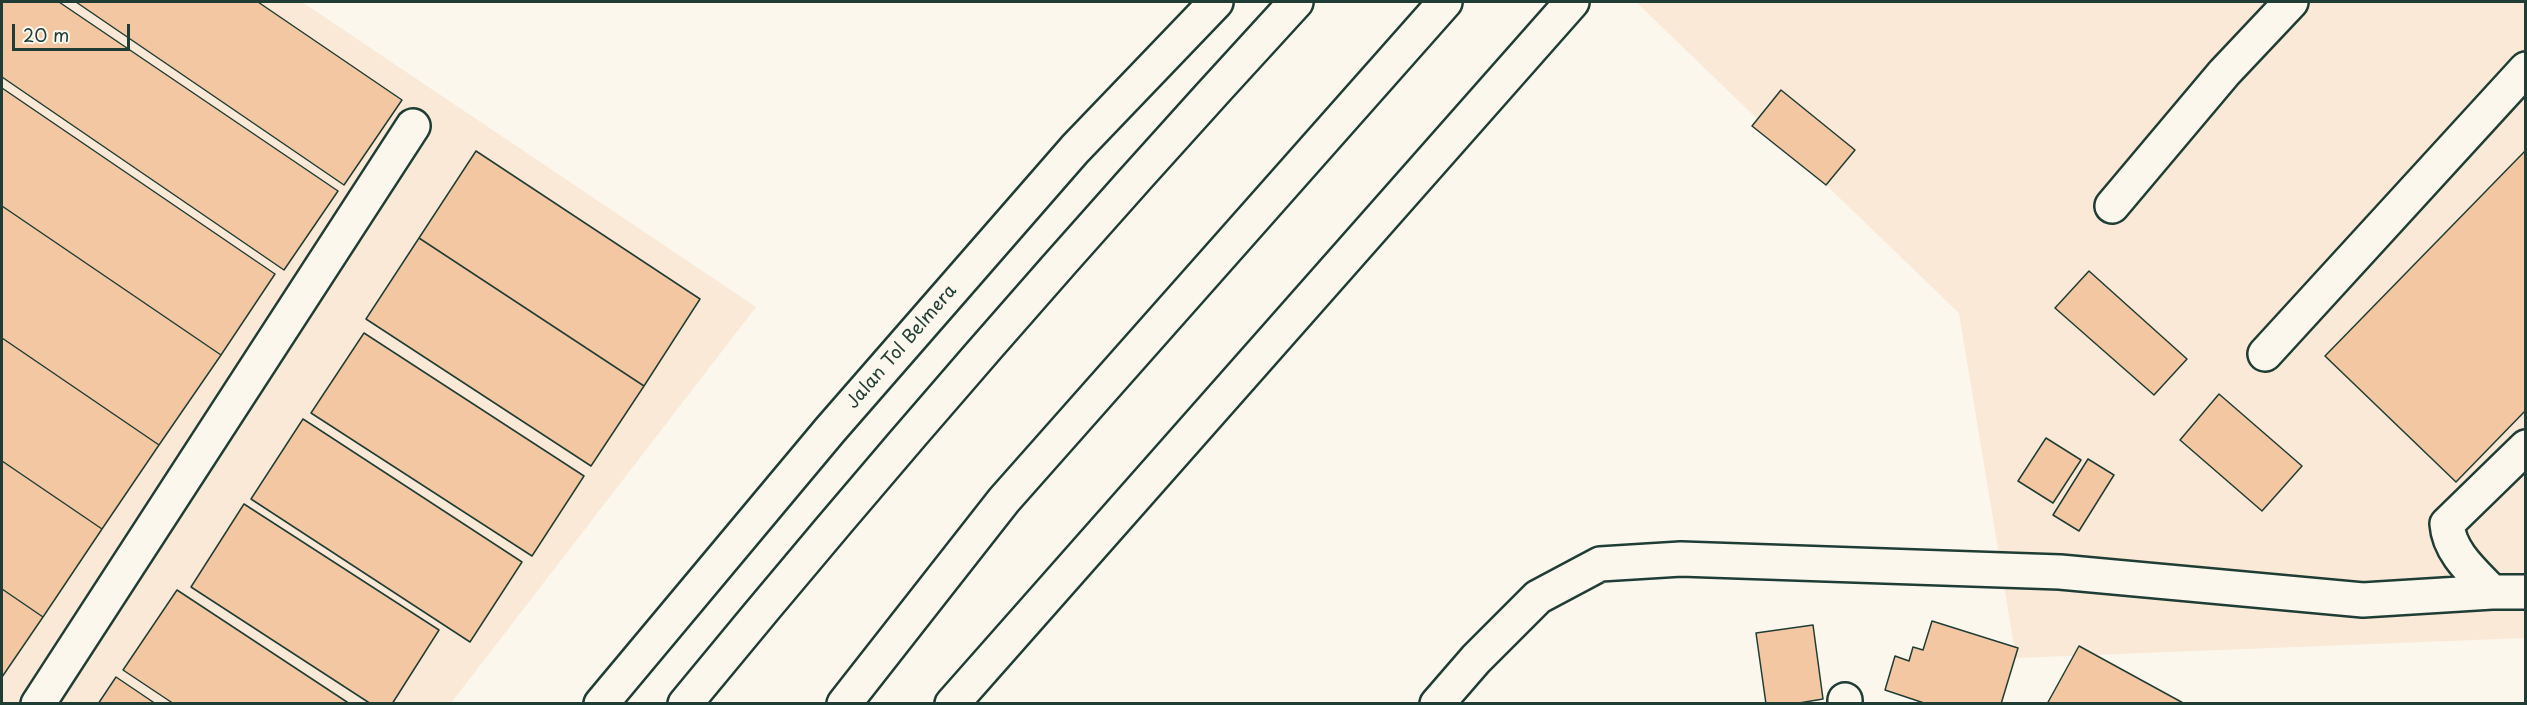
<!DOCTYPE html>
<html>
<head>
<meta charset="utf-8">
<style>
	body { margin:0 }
	#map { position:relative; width:2527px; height:705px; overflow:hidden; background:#fbf7ec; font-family:"Playpen Sans",sans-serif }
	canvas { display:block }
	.frame { position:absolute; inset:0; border:3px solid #1f3d34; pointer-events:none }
	.scale { position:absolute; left:12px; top:24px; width:118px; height:27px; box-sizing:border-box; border:3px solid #1f3d34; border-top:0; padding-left:8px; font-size:18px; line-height:21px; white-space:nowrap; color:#1f3d34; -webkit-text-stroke:4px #fbf7ec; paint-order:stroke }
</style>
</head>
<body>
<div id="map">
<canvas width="2527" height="705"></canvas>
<div class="frame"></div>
<div class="scale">20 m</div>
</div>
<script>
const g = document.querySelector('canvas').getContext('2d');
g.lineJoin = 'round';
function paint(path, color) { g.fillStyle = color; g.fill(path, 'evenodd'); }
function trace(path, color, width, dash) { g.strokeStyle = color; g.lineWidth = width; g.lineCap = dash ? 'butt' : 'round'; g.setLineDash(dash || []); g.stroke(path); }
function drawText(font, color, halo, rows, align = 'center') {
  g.font = font + ' "Playpen Sans",sans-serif'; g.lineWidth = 6; g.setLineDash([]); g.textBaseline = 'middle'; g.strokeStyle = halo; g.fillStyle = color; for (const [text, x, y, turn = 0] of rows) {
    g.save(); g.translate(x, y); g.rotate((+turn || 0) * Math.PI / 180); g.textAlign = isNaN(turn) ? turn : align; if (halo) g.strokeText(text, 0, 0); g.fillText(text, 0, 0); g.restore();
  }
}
const built = new Path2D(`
	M2,2H302L756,307L451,703H2Z
	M1636,2H2525V638L2016,658L1959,313Z`);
const building = new Path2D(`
	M2,2H59L338,191L284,270L2,77Z
	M76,2H258L402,100L344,185Z
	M2,88L275,274L221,355L2,206Z
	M1781,90L1855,150L1826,185L1752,126Z
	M2526,150V410L2456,482L2325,356Z
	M476,151L700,299L644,386L419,238Z
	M2,206L221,355L159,445L2,338Z
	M419,238L644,386L591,466L366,319Z
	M2089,271L2187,359L2154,395L2055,308Z
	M364,333L584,476L532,556L311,413Z
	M2,338L159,445L102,529L2,461Z
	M2219,394L2302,466L2262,511L2180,440Z
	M303,419L522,562L470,642L251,499Z
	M2046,438L2081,460L2053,503L2018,481Z
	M2088,459L2114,475L2079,531L2053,515Z
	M2,461L102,529L43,617L2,589Z
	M244,504L439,630L392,704H371L191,587Z
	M2,589L43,617L2,677Z
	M177,590L350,704H174L123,670Z
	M1932,621L2018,648L2001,704H1927L1885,690L1895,656L1909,661L1913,647L1923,650Z
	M1813,625L1823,699L1793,704H1766L1756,633Z
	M2079,646L2185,704H2047Z
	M116,677L156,704H98Z`);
const minor = new Path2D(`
	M2112,206L2224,73L2291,2
	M2265,354L2526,69
	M2492,592C2473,572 2449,552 2447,524L2526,447
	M1845,700V704
	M38,704L413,126
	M844,704L1004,500L1445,2
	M952,704L1572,2
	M1437,704L1476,659L1538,597L1600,564L1681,559L2060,572L2363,600L2492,592H2526`);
const highway = new Path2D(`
	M601,704L830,430L1075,149L1216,2
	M685,704C882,464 1086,230 1296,2`);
const streetNames = [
	["Jalan Tol Belmera",902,347,-49]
];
paint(built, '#f9e9d6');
paint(building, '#f4c7a3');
trace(building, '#1f3d34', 1.5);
trace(minor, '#1f3d34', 38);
trace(highway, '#1f3d34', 38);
trace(minor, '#fbf7ec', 33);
trace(highway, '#fbf7ec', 33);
drawText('18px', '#1f3d34', '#fbf7ec', streetNames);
</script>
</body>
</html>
